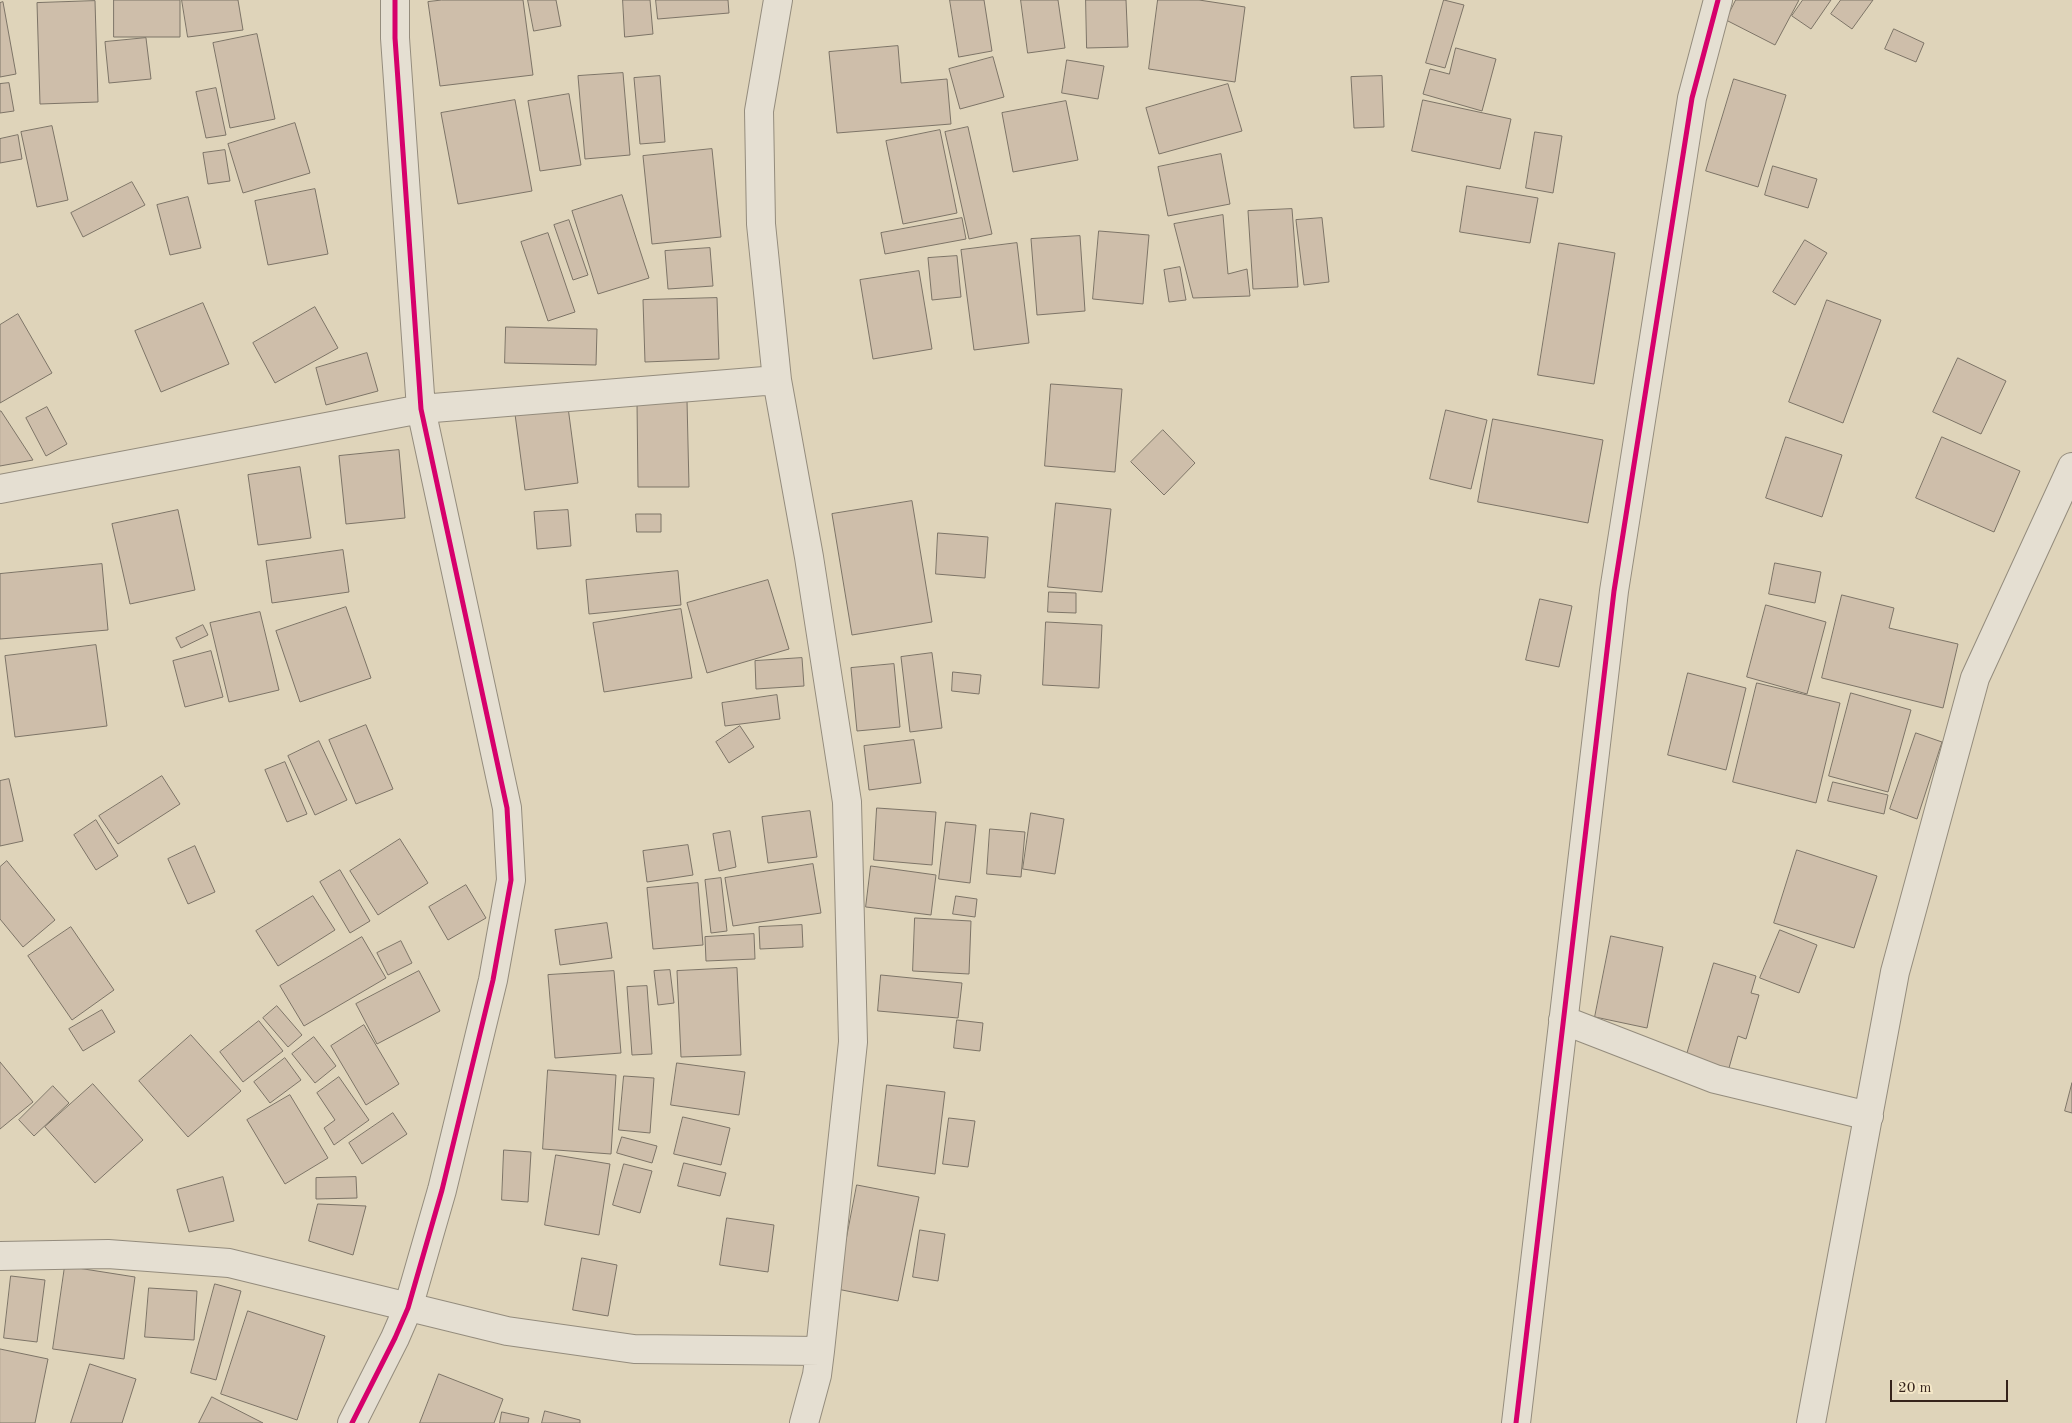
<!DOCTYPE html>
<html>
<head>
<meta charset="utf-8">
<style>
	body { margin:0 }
	#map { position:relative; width:2072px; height:1423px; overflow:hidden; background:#dfd4ba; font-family:"Old Standard TT",serif }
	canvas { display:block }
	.scale { position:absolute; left:1890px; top:1380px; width:118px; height:22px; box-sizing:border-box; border:2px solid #35231b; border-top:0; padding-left:6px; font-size:15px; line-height:18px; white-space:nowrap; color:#35231b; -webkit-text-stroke:4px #f4e7c8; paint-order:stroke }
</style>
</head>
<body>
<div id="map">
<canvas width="2072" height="1423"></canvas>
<div class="scale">20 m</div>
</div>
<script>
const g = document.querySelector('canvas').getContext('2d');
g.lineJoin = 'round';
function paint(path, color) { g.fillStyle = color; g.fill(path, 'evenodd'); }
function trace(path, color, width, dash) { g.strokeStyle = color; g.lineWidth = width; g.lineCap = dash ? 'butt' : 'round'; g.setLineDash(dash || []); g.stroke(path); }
const building = new Path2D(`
	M114,0H180V37H114Z
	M182,0H238L243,30L188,37Z
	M442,0H523L533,75L440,86L428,2Z
	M528,0H556L561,26L534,31Z
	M623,0H650L653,34L625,37Z
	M656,0H728L729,13L658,19Z
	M950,0H984L992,51L959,57Z
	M1021,0H1058L1065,48L1028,53Z
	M1086,0H1126L1128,47L1087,48Z
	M1158,0H1199L1245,7L1235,82L1149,69Z
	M1444,0L1464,5L1445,68L1426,63Z
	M1736,0H1799L1775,45L1726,20Z
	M1803,0H1831L1811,29L1792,16Z
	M1841,0H1873L1852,29L1831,14Z
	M95,1L98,102L40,104L37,3Z
	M3,2L16,74L0,77V3Z
	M1894,29L1924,43L1916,62L1885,49Z
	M257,34L275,119L230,128L213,43Z
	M146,38L151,79L109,83L105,42Z
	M898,46L901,83L947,79L951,124L837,133L829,52Z
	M1456,48L1496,59L1482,111L1423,94L1430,69L1449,74Z
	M993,57L1004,97L960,109L949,69Z
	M1067,60L1104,66L1098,99L1062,93Z
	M623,73L630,155L585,159L578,76Z
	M660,76L665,142L640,144L634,78Z
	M1382,76L1384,127L1354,128L1351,77Z
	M1734,79L1786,95L1758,187L1706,171Z
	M9,83L14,111L0,113V84Z
	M1228,84L1242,131L1159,154L1146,108Z
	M216,88L226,135L206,138L196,92Z
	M569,94L581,165L540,171L528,101Z
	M515,100L532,191L458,204L441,113Z
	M1423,100L1511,119L1500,169L1412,151Z
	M1066,101L1078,160L1013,172L1002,113Z
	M295,123L310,173L243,193L228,144Z
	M52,126L68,200L37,207L21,132Z
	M968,127L992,234L969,239L945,132Z
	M940,130L957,213L903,224L886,141Z
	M1535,132L1562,136L1553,193L1526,188Z
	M18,135L22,159L0,163V139Z
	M712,149L721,237L652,244L643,156Z
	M225,150L230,181L208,184L203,153Z
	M1221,154L1230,204L1168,216L1158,167Z
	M1773,166L1817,179L1808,208L1765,195Z
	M132,182L145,205L83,237L71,213Z
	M1467,186L1538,198L1530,243L1460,232Z
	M315,189L328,254L268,265L255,201Z
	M622,195L649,278L598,294L572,211Z
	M188,197L201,248L170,255L157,205Z
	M1292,209L1298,287L1253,289L1248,211Z
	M1223,215L1228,274L1247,269L1250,296L1193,298L1174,224Z
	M962,218L966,239L885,254L881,233Z
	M1322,218L1329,282L1304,285L1296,220Z
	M569,220L588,275L573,280L554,225Z
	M1099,231L1149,235L1143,304L1093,299Z
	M548,233L575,312L548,321L521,242Z
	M1080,236L1085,311L1037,315L1031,239Z
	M1805,240L1827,253L1795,305L1773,292Z
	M1017,243L1029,343L974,350L961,250Z
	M1559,243L1615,253L1594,384L1538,375Z
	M710,248L713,286L668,289L665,251Z
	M957,256L961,297L932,300L928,258Z
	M1180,267L1186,300L1169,302L1164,270Z
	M919,271L932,349L873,359L860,280Z
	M717,298L719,359L645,362L643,300Z
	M1827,300L1881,320L1843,423L1789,402Z
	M203,303L229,364L161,392L135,331Z
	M315,307L338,348L275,383L253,343Z
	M18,314L52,373L0,403V325Z
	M506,327L597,329L596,365L505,363Z
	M367,353L378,391L326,405L316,368Z
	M1958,358L2006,381L1981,434L1933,412Z
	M1051,384L1122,389L1115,472L1045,466Z
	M687,400L689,487H638L637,401Z
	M47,407L67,444L46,456L26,418Z
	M568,407L578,483L525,490L515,414Z
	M1446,410L1487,420L1471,489L1430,479Z
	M0,411H1L33,460L0,466Z
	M1493,419L1603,440L1588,523L1478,502Z
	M1163,430L1195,463L1164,495L1131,462Z
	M1786,437L1842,455L1822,517L1766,498Z
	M1942,437L2020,471L1994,532L1916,498Z
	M399,450L405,518L346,524L339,456Z
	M300,467L311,538L258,545L248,475Z
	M912,501L932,622L852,635L832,514Z
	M1056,503L1111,509L1102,592L1048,587Z
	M178,510L195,590L130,604L112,524Z
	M568,510L571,546L537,549L534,512Z
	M636,514H661V532H637Z
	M938,533L988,537L985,578L936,574Z
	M343,550L349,592L272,603L266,561Z
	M1775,563L1821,572L1815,603L1769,594Z
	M102,564L108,630L0,639V574Z
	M678,571L681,605L589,614L586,580Z
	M768,580L789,649L707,673L687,603Z
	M1049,592L1076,593V613L1048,612Z
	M1842,595L1894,608L1889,628L1958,644L1943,708L1822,678Z
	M1540,599L1572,606L1559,667L1526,660Z
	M1766,605L1826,622L1807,694L1747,677Z
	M346,607L371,678L300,702L276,631Z
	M681,609L692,678L604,692L593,623Z
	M260,612L279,690L229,702L210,623Z
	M1046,622L1102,625L1099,688L1043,685Z
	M203,625L208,635L181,648L176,638Z
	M96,645L107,726L15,737L5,656Z
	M211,651L223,697L185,707L173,661Z
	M932,653L942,728L910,732L901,657Z
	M802,658L804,686L756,689L755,661Z
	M894,664L900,727L857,731L851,668Z
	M953,672L981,675L979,694L952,691Z
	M1688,673L1746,688L1726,770L1668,755Z
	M1757,683L1840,703L1816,803L1733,782Z
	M1851,693L1911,710L1888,792L1829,776Z
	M777,695L780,719L725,726L722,703Z
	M366,725L393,789L356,804L329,740Z
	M740,726L754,747L729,763L716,742Z
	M1916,733L1942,742L1917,819L1890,809Z
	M914,740L921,783L869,790L864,746Z
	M319,741L347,800L315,815L288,756Z
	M285,762L307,814L287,822L265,770Z
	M162,776L180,804L118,844L99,816Z
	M9,779L23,841L0,846V781Z
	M1833,782L1888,795L1884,814L1828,801Z
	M877,808L936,812L932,865L874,860Z
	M810,811L817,857L768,863L762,817Z
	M1031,813L1064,819L1055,874L1023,869Z
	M96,820L118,856L96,870L74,835Z
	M946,822L976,825L970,883L939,879Z
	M990,829L1025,832L1021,877L987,874Z
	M730,831L736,867L719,871L713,834Z
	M400,839L428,883L378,915L350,871Z
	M688,845L693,875L647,882L643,851Z
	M195,846L215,892L188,904L168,859Z
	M1797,850L1877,876L1854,948L1774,923Z
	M7,861L55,920L23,947L0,919V867Z
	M813,864L821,913L733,926L725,878Z
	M871,866L936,875L931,915L866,907Z
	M340,870L370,921L350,933L320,882Z
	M721,878L727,931L711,933L705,880Z
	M698,883L703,945L653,949L647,888Z
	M466,885L486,918L448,940L429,907Z
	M313,896L335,930L278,966L256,931Z
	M956,896L977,899L975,917L953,914Z
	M915,918L971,921L969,974L913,971Z
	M607,923L612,958L560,965L555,930Z
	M802,925L803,947L760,949L759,927Z
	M71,927L114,990L72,1020L28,956Z
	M1780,930L1817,945L1799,993L1760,978Z
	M754,934L755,959L706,961L705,937Z
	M1611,936L1663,947L1647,1028L1595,1017Z
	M362,937L386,978L304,1026L280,986Z
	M401,941L412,963L388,975L377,953Z
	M1714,963L1756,976L1751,993L1759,995L1746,1039L1738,1036L1727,1075L1685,1061Z
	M737,968L741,1055L681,1057L677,971Z
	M670,970L674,1003L658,1005L654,971Z
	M419,971L440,1011L377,1044L356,1004Z
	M614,971L621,1053L555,1058L548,975Z
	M881,975L962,983L958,1018L878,1011Z
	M647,986L652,1054L632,1055L627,987Z
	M277,1006L302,1035L288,1047L263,1018Z
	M102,1010L115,1032L83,1051L69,1029Z
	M957,1020L983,1023L980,1051L954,1048Z
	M259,1021L283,1051L243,1082L220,1052Z
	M364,1025L399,1084L366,1105L331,1046Z
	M191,1035L241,1091L188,1137L139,1081Z
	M314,1037L336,1066L315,1083L292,1054Z
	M285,1058L301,1080L270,1103L254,1082Z
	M0,1062L33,1102L0,1129Z
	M677,1063L745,1072L739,1115L671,1105Z
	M548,1070L616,1075L611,1154L543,1149Z
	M624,1076L654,1078L650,1133L619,1130Z
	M339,1077L369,1120L334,1145L324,1128L335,1120L317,1093Z
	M2072,1083V1113L2065,1111Z
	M93,1084L143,1140L95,1183L45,1127Z
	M887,1085L945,1092L935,1174L878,1166Z
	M53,1086L69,1103L34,1136L19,1120Z
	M290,1095L328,1158L285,1184L247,1120Z
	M393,1113L407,1134L362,1164L349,1143Z
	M683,1117L730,1128L721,1165L674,1154Z
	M949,1118L975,1121L968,1167L943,1164Z
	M622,1137L657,1146L652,1163L617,1153Z
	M504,1150L531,1152L528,1202L502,1200Z
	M556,1155L610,1164L599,1235L545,1225Z
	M684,1163L726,1173L720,1196L678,1186Z
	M624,1164L652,1171L640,1213L613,1205Z
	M223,1177L234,1221L189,1232L177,1190Z
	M356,1177L357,1198L316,1199V1178Z
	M857,1185L919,1197L898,1301L837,1289Z
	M318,1204L366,1206L353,1255L309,1241Z
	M727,1218L774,1225L768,1272L720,1265Z
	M920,1230L945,1234L938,1281L913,1277Z
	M582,1258L617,1265L608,1316L573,1310Z
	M65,1266L135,1277L124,1359L53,1349Z
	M11,1276L45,1280L37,1342L4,1338Z
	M215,1284L241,1291L216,1380L191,1373Z
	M149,1288L197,1291L194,1340L145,1337Z
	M248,1311L325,1336L297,1420L221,1394Z
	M0,1349L48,1359L35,1423H0Z
	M90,1364L136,1379L122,1423H71Z
	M439,1374L503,1399L494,1423H420Z
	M212,1397L263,1423H199Z
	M545,1411L580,1420V1423H542Z
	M502,1412L529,1418L528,1423H500Z`);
const street = new Path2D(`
	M778,0L759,111L761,224L777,380L809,557L847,802L853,1042L820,1351L817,1375L804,1423
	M0,489L421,409L777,380
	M1563,1020L1715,1079L1869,1116
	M0,1256L108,1254L229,1263L507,1331L634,1349L820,1351
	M352,1423L395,1338L408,1308L442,1190L493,980L511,880L507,808L421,409L395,38V0
	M1516,1423L1614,591L1692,98L1718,0
	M1811,1423L1895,972L1975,678L2072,467`);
const cycleway = new Path2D(`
	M352,1423L395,1338L408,1308L442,1190L493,980L511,880L507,808L421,409L395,38V0
	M1516,1423L1614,591L1692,98L1718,0`);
paint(building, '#cebeaa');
trace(building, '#7d7467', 1);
trace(street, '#948c7d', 30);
trace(street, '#e5dfd2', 28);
trace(cycleway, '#d6006c', 5);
</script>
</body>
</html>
